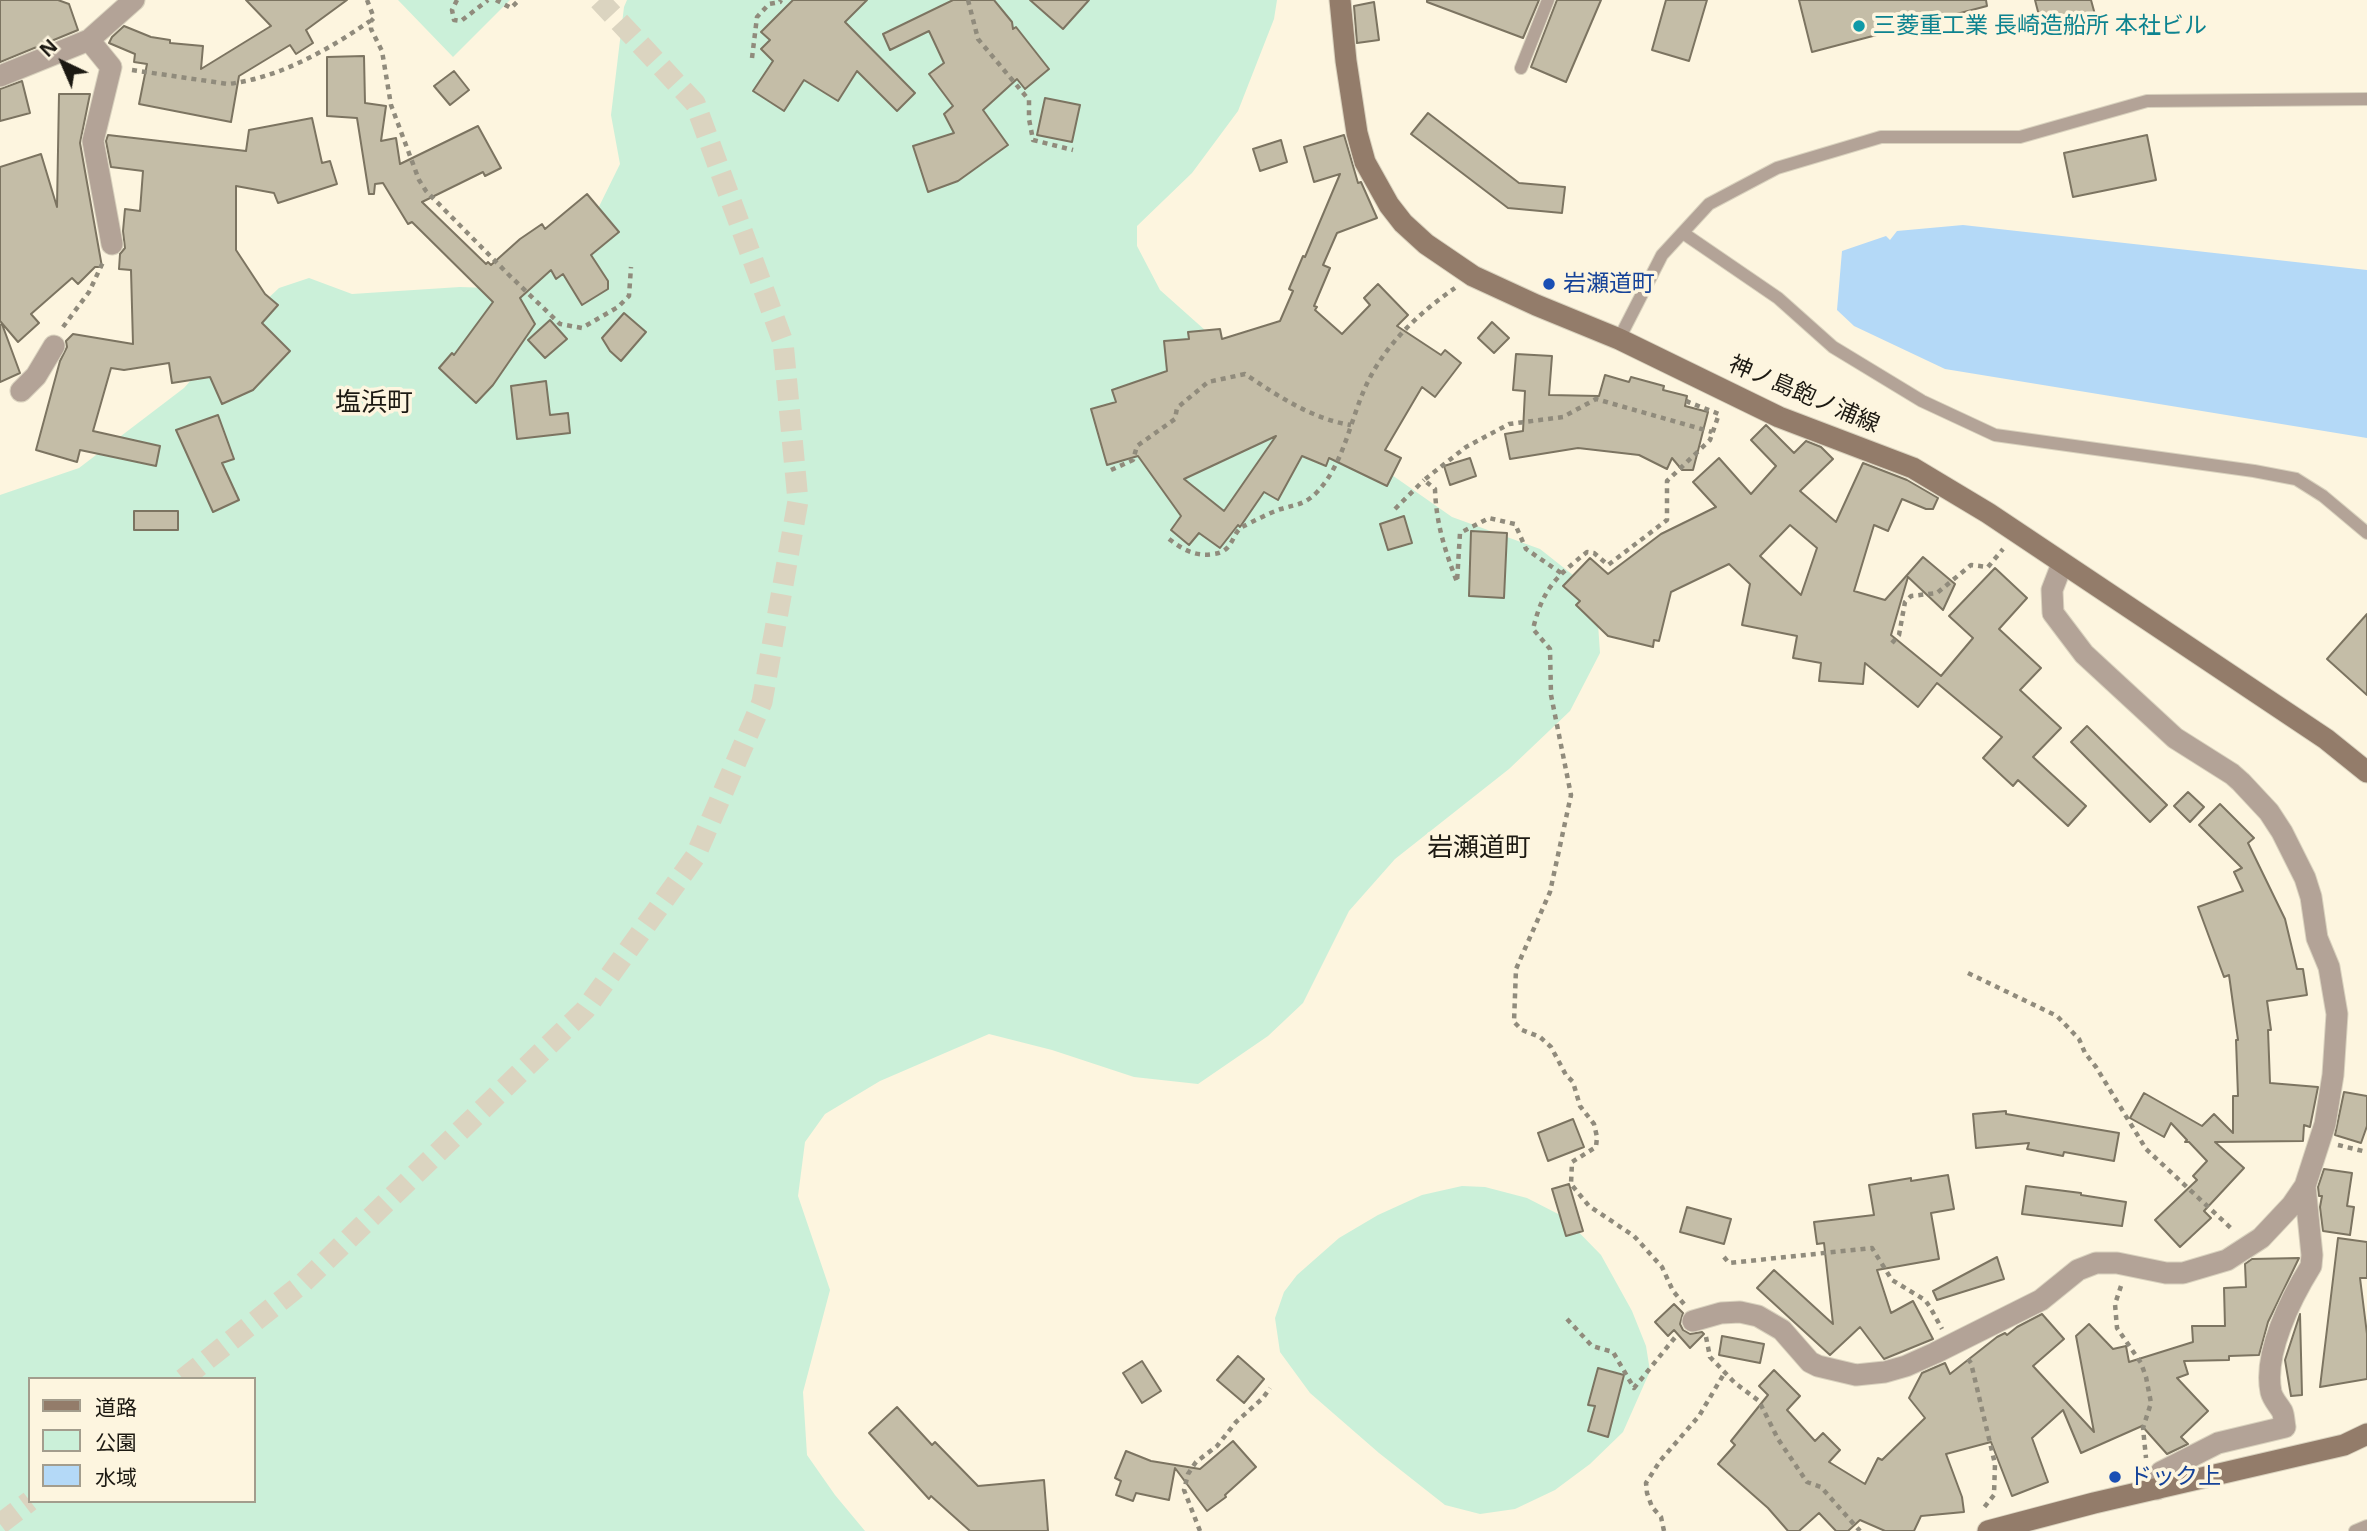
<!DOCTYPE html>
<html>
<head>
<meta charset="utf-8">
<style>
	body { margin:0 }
	#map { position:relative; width:2367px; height:1531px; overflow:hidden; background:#fdf5df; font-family:"Noto Sans","Noto Sans JP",sans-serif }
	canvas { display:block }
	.legend { position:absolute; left:28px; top:1377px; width:228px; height:126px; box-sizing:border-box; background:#fdf5df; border:2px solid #a39d8d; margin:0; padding:9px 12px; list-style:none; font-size:21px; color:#1c1912 }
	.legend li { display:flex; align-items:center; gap:14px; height:35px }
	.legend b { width:35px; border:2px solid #a39d8d }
	.north { position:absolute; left:28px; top:28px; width:70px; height:70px; -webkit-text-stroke:5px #fdf5df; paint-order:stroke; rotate:316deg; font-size:19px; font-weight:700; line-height:28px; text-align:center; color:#1c1912 }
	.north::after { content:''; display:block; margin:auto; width:24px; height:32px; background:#1c1912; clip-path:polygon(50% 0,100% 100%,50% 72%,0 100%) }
</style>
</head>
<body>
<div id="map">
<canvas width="2367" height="1531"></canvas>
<ul class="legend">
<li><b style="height:9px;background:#937c6a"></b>道路</li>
<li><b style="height:19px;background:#cbf0d9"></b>公園</li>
<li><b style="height:19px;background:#b4d9f7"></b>水域</li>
</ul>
<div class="north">N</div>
</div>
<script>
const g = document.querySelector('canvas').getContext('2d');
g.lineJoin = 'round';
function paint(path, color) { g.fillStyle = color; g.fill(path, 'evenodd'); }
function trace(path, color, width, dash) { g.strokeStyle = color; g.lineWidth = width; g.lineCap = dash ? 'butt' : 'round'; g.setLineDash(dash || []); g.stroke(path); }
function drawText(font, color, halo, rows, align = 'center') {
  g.font = font + ' "Noto Sans","Noto Sans JP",sans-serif'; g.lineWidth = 7; g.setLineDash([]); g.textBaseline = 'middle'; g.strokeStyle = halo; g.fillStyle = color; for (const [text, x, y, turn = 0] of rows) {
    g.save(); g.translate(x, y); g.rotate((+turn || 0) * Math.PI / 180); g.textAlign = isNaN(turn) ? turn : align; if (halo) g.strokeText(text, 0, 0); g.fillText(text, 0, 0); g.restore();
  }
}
const green = new Path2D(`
	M398,0H510L453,57Z
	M627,0H1277L1274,19L1238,111L1192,173L1137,226V246L1160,290L1279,396L1452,517L1540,549L1578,579L1597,609L1600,653L1570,711L1509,769L1395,859L1349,911L1303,1003L1268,1036L1198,1084L1134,1077L1052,1050L989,1034L880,1081L825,1114L805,1142L798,1196L830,1290L803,1392L807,1455L835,1495L865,1531H0V495L79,468L184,388L244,321L279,288L309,278L352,294L460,287L519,289L584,237L620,164L611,115L624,7ZM30,1379H254V1501H30Z
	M1462,1186L1485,1187L1527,1198L1564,1217L1601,1255L1632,1311L1646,1346L1650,1371L1623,1432L1590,1464L1555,1490L1515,1509L1480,1514L1445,1505L1379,1453L1310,1393L1280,1352L1275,1318L1284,1292L1297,1275L1339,1238L1378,1215L1422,1195Z`);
const water = new Path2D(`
	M1963,225L2367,270V438L1945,369L1854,326L1837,310L1842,251L1886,236L1890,240L1897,231Z`);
const building = new Path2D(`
	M0,0H58L69,4L78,30L0,62Z
	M246,0H347L306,30L313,43L296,54L290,45L239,76L231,122L139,104L147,64L134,62L135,54L109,43L112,37L124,26L151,37L170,40V43L203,46L201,69L271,26Z
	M793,0H867L845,22L915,93L897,111L857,71L838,101L804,80L784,111L753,91L773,61L761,49L770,40L761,32Z
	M953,0H994L1012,22L1013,29L1016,27L1049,69L1025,89L1017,79L983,110L1008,145L958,181L928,192L913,146L954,133L944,114L953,106L929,74L944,63L929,31L890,50L883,34Z
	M1030,0H1089L1063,29Z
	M1427,0H1539L1523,38L1427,2Z
	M1557,0H1601L1566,82L1531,67Z
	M1666,0H1707L1689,61L1652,50Z
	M1799,0H1986L1987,6L1812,52Z
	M2035,0H2091L2097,22L2044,35Z
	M1374,2L1379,40L1357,43L1354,6Z
	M364,56L365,103L386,106L381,141L396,138L400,164L478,126L501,168L485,176L483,172L422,202L486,264L488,262L491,265L520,239L542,224L545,229L587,194L619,232L591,255L608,281V289L582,305L563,274L556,279L551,270L520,298L535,324L493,385L476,403L439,368L452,353L454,355L493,302L412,222L408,224L383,183L375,184L374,194H369L357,118L327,116V57Z
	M454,71L469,90L450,105L434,86Z
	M22,81L30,113L0,121V89Z
	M59,94H90L80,143L102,267H95L78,284L72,278L31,314L39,323L18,342L0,321V167L41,154L57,207Z
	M1045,98L1080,105L1072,142L1037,135Z
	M1428,113L1519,183L1565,187L1562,213L1508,208L1411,134Z
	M312,118L322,163L330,161L337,184L278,203L274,193L236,186V250L265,294L278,305L262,323L290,351L253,390L222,404L210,377L172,383L169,363L124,370L111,368L93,431L160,446L156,466L80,450L77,462L36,450L60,361L67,347L66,341L73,334L133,344L131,270L119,269L120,254L125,248L123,231L125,209L140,211L143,171L111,167L106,141L108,135L246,151L249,130Z
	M1344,135L1358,183L1361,182L1377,218L1337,233L1323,265L1330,268L1314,306L1317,307L1315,310L1342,334L1370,305L1364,298L1378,284L1408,315L1397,326L1441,355L1445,350L1461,363L1435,397L1422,387L1385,450L1401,458L1387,486L1329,458L1326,466L1302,456L1278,500L1264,492L1240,527L1238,525L1220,548L1199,533L1189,545L1171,530L1181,516L1138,456L1107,465L1091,409L1116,402L1112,390L1167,371L1164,341L1189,339L1188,332L1220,329L1222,339L1280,321L1293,291L1289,289L1303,256L1305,257L1340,174L1314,182L1304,147ZM1276,436L1224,511L1184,479Z
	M2147,135L2156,180L2073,197L2064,153Z
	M1281,140L1287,162L1260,171L1253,149Z
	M624,313L646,332L621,361L610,351L602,338Z
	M550,320L567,339L545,358L528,340Z
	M1492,322L1509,338L1494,353L1478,338Z
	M2,324L20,373L0,382V325Z
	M1516,354L1552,356L1549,395L1599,396L1605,375L1629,382L1631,377L1664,386L1663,390L1687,396L1685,406L1708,412L1693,470H1682L1672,458L1667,469L1639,455L1578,448L1510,459L1505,434L1523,431L1525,391L1513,390Z
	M546,381L550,415L568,413L570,433L517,439L511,386Z
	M218,415L234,459L222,463L239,500L213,512L176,430Z
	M1766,425L1794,453L1806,441L1821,447L1833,459L1800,491L1836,522L1863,463L1907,480L1938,498L1933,509H1926L1902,499L1888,531L1874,525L1854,591L1885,600L1923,557L1955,584L1943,610L1908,577L1891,635L1941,676L1973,638L1949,616L1995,568L2027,598L1999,629L2041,668L2020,690L2061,728L2033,757L2086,806L2068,826L2018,780L2013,786L1983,758L2002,737L1937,683L1918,707L1865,663L1863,684L1819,681L1821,663L1793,658L1797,636L1742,625L1750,584L1729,564L1671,592L1659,641L1654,640L1653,647L1608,636L1576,605L1580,601L1563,586L1590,558L1608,574L1661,534L1716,507L1693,482L1719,458L1751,494L1776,466L1751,440ZM1790,525L1817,548L1801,595L1760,556Z
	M1470,458L1476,476L1450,485L1444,466Z
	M134,511H178V530H134Z
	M1404,516L1412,543L1388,550L1380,524Z
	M1471,531L1507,533L1504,598L1469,596Z
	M2367,614V695L2327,659Z
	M2087,726L2167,805L2150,822L2071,742Z
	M2188,792L2204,807L2190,822L2174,806Z
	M2220,804L2254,838L2248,843L2285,919L2297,969H2303L2307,995L2267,1001L2271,1030H2268L2270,1083L2318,1087L2310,1127L2304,1125L2303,1141L2215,1142L2244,1168L2204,1211L2211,1218L2180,1247L2155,1220L2197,1180L2193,1176L2207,1161L2189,1142H2185L2187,1140L2171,1123L2164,1137L2130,1118L2144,1093L2202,1126L2214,1114L2233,1133V1096H2238L2236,1040H2238L2229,975L2224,977L2198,907L2243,891L2234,872L2242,868L2199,825Z
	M2344,1092L2367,1096V1126L2361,1143L2335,1135Z
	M2006,1111V1114L2119,1133L2114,1161L2064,1152L2063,1156L2027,1149L2029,1143L1976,1148L1973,1114Z
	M1573,1119L1584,1147L1548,1161L1538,1133Z
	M2324,1169L2352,1173L2347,1206L2354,1207L2350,1235L2323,1231L2320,1207L2322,1196H2319L2318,1187Z
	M1948,1175L1954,1209L1931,1213L1939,1259L1877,1270L1891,1313L1913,1301L1933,1339L1884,1359L1860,1327L1830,1355L1757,1288L1774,1270L1833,1324L1824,1243L1817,1244L1814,1222L1874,1215L1869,1185L1911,1178V1181Z
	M1569,1184L1583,1231L1566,1236L1552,1189Z
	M2026,1186L2081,1193V1195L2126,1202L2122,1226L2022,1214Z
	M1687,1207L1731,1219L1724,1244L1680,1232Z
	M2338,1238L2367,1242V1278H2360L2367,1334V1379L2320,1387Z
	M1997,1257L2004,1279L1937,1300L1933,1291Z
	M2299,1258L2268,1322L2259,1355L2229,1356V1360L2184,1361L2188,1374L2177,1378L2208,1411L2181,1437L2188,1444L2167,1454L2142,1426L2081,1453L2063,1410L2032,1438L2048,1482L2012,1496L1991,1442L1946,1454L1962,1497L1964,1512L1921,1516L1914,1531H1885L1860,1520L1848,1531H1836L1819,1513L1799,1531H1788L1768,1508L1718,1464L1735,1445L1731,1441L1768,1395L1759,1386L1774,1370L1800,1396L1787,1410L1815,1441L1823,1433L1840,1450L1829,1462L1865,1484L1878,1458L1882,1460L1925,1418L1909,1398L1922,1373L1945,1363L1950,1374L1997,1337L2005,1333L2007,1335L2017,1327L2042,1314L2064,1339L2033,1366L2094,1432L2076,1336L2089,1324L2113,1349L2126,1346L2129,1362L2193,1342L2192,1326H2225L2224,1288L2246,1287L2245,1264L2252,1259Z
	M1674,1304L1683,1313L1680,1324L1683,1330L1690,1334L1702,1332L1704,1334L1690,1348L1674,1330L1668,1336L1655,1322Z
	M2300,1314L2302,1395L2291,1396L2285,1360Z
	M1722,1336L1764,1344L1760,1363L1719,1355Z
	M1238,1356L1264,1379L1244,1403L1217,1380Z
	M1142,1361L1161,1391L1142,1403L1123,1373Z
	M1598,1368L1624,1375L1608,1437L1588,1431L1595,1406L1588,1405Z
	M897,1407L932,1445L935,1442L978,1486L1044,1480L1048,1531H970L931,1496L929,1499L869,1433Z
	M1233,1441L1256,1467L1225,1495L1226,1497L1207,1511L1175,1468L1169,1500L1136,1493L1133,1501L1116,1495L1121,1481L1115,1478L1126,1451L1151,1461L1200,1469Z`);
const trunkTunnel = new Path2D(`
	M183,1379L303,1283L585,1010L695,857L762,702L798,501L783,342L695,103L599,0
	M0,1524L30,1501`);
const path = new Path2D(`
	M367,0L374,18L371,21V29L382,51L391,105L419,180L426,191L508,274L560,324L582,328L618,307L629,296L631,267
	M457,0L452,10L454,20L461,21L488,0
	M496,0L511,8L519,0
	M968,0L978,39L1029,100V119L1033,140L1073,150
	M752,58L757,17L769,4L780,2L781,0
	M132,70L228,84C279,78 328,50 370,21
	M63,327L89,292L104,260
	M1111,470L1133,460L1137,446L1175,419L1177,408L1208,382L1245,374C1278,396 1312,419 1351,425
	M1395,509L1424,480
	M1169,539C1182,549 1195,557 1213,554C1234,552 1231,534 1242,527C1252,522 1271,512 1281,509C1297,504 1305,505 1318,491C1342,465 1349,427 1362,395C1380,349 1416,315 1455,288
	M1561,573L1526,549L1515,524L1489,518L1460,533L1457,582C1445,551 1436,523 1435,489L1424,480L1466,447L1509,424L1563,417L1596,399L1712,432
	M1892,643L1899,635L1905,602L1911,596L1937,593L1971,565L1988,567L2003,549
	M1968,973L2057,1016L2079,1039L2085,1053L2096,1067L2146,1149L2233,1230
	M2338,1145L2367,1152
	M1724,1257L1729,1263L1872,1248L1892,1280L1925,1300L1930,1307L1942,1329
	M2121,1286L2115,1304L2117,1328L2141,1363L2146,1377L2151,1403L2143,1428L2146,1458
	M1684,1304L1673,1291L1662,1267L1634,1236L1589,1206L1571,1184L1572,1162L1596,1147L1597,1137L1594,1124L1580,1106L1573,1082L1566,1075L1551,1047L1540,1037L1522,1030L1514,1022L1516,969L1550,892L1571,795L1551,695L1550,649L1533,629C1543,588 1556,577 1587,552L1594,553L1608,565L1667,520V481L1710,440L1719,414L1688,402L1690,398
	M1567,1319L1592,1346L1613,1352L1634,1388L1677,1335
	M1706,1337L1710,1357L1735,1383L1759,1401L1778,1439L1807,1482L1821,1487L1860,1531
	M1968,1359L1971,1363L1995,1464L1994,1495L1982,1510
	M1200,1531L1184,1490L1188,1474L1196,1462L1217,1446L1236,1422L1263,1398L1270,1388
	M1664,1531L1661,1517L1652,1507L1647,1493L1646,1483L1660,1461L1699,1416L1725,1372`);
const service = new Path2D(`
	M1521,68L1548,0
	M1683,233L1778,298L1833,347L1922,401L1995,435L2254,471L2296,479L2323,496L2367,533
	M1619,339L1662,255L1709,204L1777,168L1881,137H2020L2147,101L2367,99
	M2355,1531L2367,1526`);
const minor = new Path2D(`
	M89,40L111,67L93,141L112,244
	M0,76L89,40L134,0
	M21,391L36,376L54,346
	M1693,1321L1721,1313L1740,1312L1758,1316L1782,1330L1810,1362L1818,1366L1856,1375L1885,1372L1906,1366L1935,1353L2041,1300L2078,1270L2096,1263H2117L2166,1273H2183L2227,1260L2261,1238L2292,1205L2305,1186L2325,1124L2333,1075L2337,1014L2329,967L2317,938L2311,897L2305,878L2282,832L2269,812L2241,782L2232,774L2175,738L2084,654L2053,613L2052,590L2062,564
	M2157,1489L2156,1480L2161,1472L2218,1443L2285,1427C2284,1422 2284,1415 2282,1411C2278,1404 2273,1400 2271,1392C2263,1354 2291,1298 2311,1266L2312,1255L2305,1186`);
const secondary = new Path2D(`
	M1340,0L1346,61L1357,133L1365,162L1389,205L1403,223L1426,244L1473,276L1536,305L1619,339L1779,417L1913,468L1988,513L2326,739L2367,772
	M1988,1531L2094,1503L2344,1445L2367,1434`);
const markers = [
	[1859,26,7,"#0f9aa8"],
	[1549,284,7,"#1a4fb4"],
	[2115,1477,7,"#1a4fb4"]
];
const cultureNames = [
	["三菱重工業 長崎造船所 本社ビル",1873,26]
];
const transitNames = [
	["岩瀬道町",1563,284],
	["ドック上",2129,1477]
];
const streetNames = [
	["神ノ島飽ノ浦線",1804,395,23]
];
const quarterNames = [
	["塩浜町",374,404],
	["岩瀬道町",1479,849]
];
paint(green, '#cbf0d9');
paint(water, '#b4d9f7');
paint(building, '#c4bda7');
trace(building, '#7c7461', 2);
trace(trunkTunnel, '#dbd4c0', 21, [21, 10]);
trace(service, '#d9d2be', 14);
trace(minor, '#d9d2be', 23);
trace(secondary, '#d9d2be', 23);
trace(path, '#908b7c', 4.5, [5, 5]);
trace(service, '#b3a397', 12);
trace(minor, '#b3a397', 21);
trace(secondary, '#937c6a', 21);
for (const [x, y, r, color] of markers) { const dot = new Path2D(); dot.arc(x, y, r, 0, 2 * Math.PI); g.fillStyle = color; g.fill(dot); trace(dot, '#fdf5df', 2.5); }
drawText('23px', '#0d838f', '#fdf5df', cultureNames, 'left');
drawText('23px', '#164399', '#fdf5df', transitNames, 'left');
drawText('23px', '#1c1912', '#fdf5df', streetNames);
drawText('26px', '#1c1912', '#fdf5df', quarterNames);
</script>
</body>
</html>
